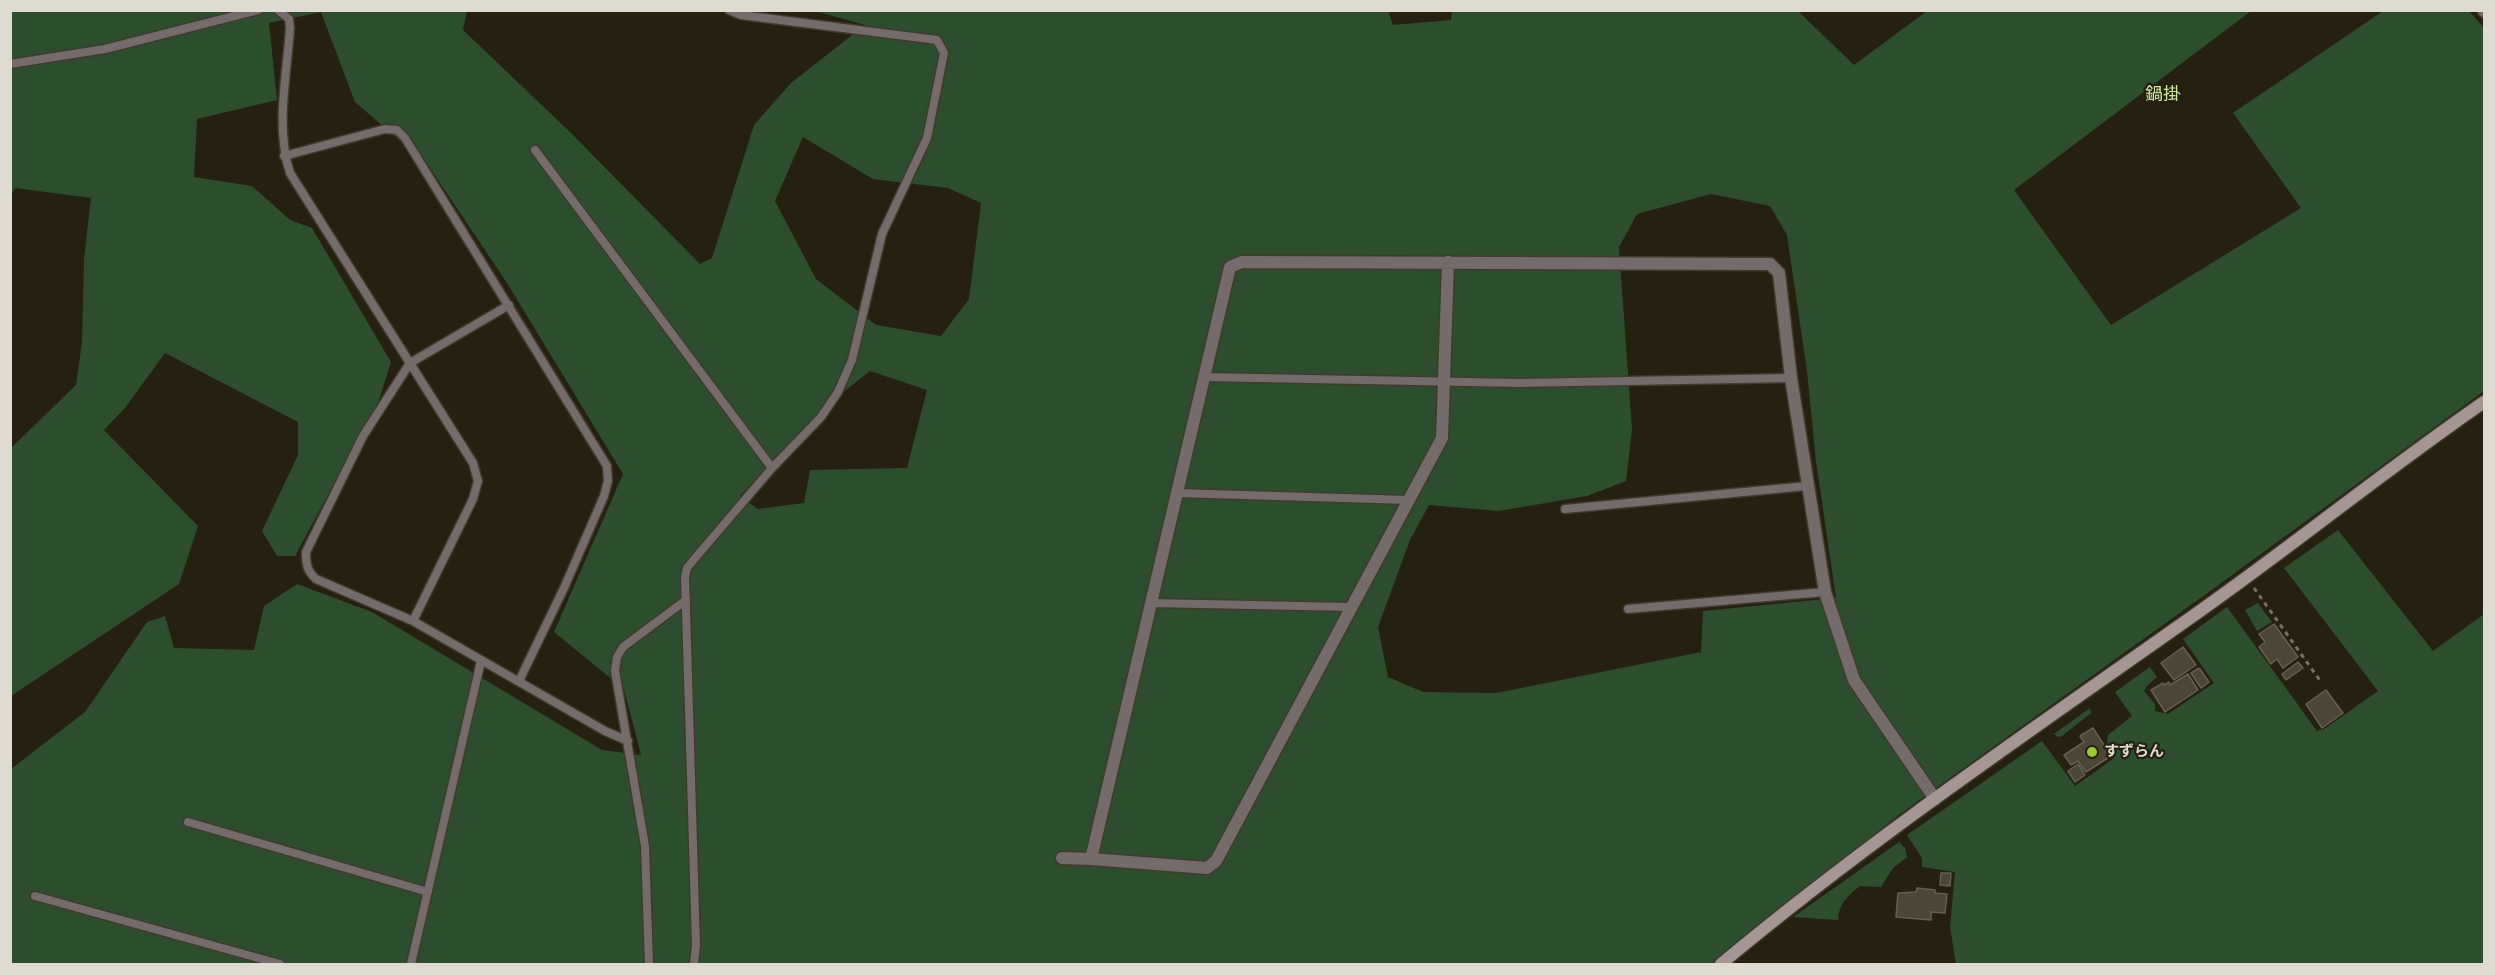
<!DOCTYPE html>
<html>
<head>
<meta charset="utf-8">
<style>
	body { margin:0 }
	#map { position:relative; width:2495px; height:975px; overflow:hidden; background:#262011; font-family:Helvetica,sans-serif }
	canvas { display:block }
	.frame { position:absolute; inset:0; border:12px solid #dfdbd1; pointer-events:none }
</style>
</head>
<body>
<div id="map">
<canvas width="2495" height="975"></canvas>
<div class="frame"></div>
</div>
<script>
const g = document.querySelector('canvas').getContext('2d');
g.lineJoin = 'round';
function paint(path, color) { g.fillStyle = color; g.fill(path, 'evenodd'); }
function trace(path, color, width, dash) { g.strokeStyle = color; g.lineWidth = width; g.lineCap = dash ? 'butt' : 'round'; g.setLineDash(dash || []); g.stroke(path); }
function drawText(font, color, halo, rows, align = 'center') {
  g.font = font + ' Helvetica,"Noto Sans JP",sans-serif'; g.lineWidth = 4.5; g.setLineDash([]); g.textBaseline = 'middle'; g.strokeStyle = halo; g.fillStyle = color; for (const [text, x, y, turn = 0] of rows) {
    g.save(); g.translate(x, y); g.rotate((+turn || 0) * Math.PI / 180); g.textAlign = isNaN(turn) ? turn : align; if (halo) g.strokeText(text, 0, 0); g.fillText(text, 0, 0); g.restore();
  }
}
const green = new Path2D(`
	M1388,10L1393,25L1451,20L1452,10L1798,11L1854,65L1927,11H2251L2014,190L2111,325L2301,208L2233,113L2383,11H2469L2484,28V391L2202,597L1900,814L1711,964H11V769L85,712L147,622L165,616L174,648L254,650L264,606L297,584L372,612L602,750L641,755L624,689L554,632L623,474L507,283L428,165L355,102L321,12L269,23L277,100L197,119L194,177L252,186L290,220L312,228L391,362L379,400L295,556H277L262,531L298,455V422L165,353L125,408L104,430L198,526L179,584L11,696V448L76,385L82,342L84,260L91,198L15,188L11,195V11H467L463,30L570,132L700,264L712,258L754,125L791,83L865,25L815,11ZM803,137L873,179L948,188L981,203L969,299L941,336L876,325L816,279L775,201ZM1711,194L1770,206L1787,235L1807,371L1816,461L1836,598L1703,611L1701,652L1496,693L1423,692L1388,677L1378,627L1410,540L1429,505L1499,511L1587,496L1626,481L1632,429L1619,247L1637,214ZM870,371L927,390L907,468L810,470L804,503L758,509L740,496L823,408Z
	M2338,530L2433,651L2484,614V964H1956L1950,927L1955,872L1922,867V858L1907,835L2042,741L2075,786L2113,759L2115,755L2107,743L2108,735L2132,716L2115,692L2150,667L2157,677L2147,686L2144,691L2155,704V711L2168,714L2214,683L2183,639L2227,607L2317,731L2324,729L2378,691L2284,568Z
	M2258,603L2272,622L2257,631L2245,610Z
	M2090,708L2091,713L2062,736L2058,737L2054,734Z
	M1899,842L1905,848L1907,857L1893,868L1881,887L1860,886C1848,895 1838,905 1838,920L1793,917Z`);
const building = new Path2D(`
	M2274,624L2298,657L2283,668L2277,659L2271,664L2259,647L2265,642L2259,634Z
	M2183,647L2196,665L2174,680L2161,663Z
	M2298,662L2303,668L2286,680L2282,674Z
	M2199,668L2209,682L2201,688L2191,673Z
	M2188,674L2198,690L2165,712L2151,690L2163,683L2164,685L2169,682L2170,685Z
	M2326,690L2343,713L2322,728L2306,704Z
	M2093,728L2111,756L2086,772L2078,761L2071,765L2064,755L2084,742L2080,736Z
	M2078,764L2085,775L2075,782L2068,771Z
	M1941,873H1951L1950,886L1940,885Z
	M1917,888L1935,890V893L1947,894L1945,913L1931,912V920L1896,917L1898,893L1916,892Z`);
const path = new Path2D(`
	M2254,588L2321,682`);
const lane = new Path2D(`
	M278,10L289,19L290,28C287,75 275,127 290,173L473,463L478,481L473,499L413,621
	M729,10L741,15L937,40L944,53L927,138L882,234L852,360L838,392L821,417L772,468
	M10,64L105,49L258,10
	M535,150L772,468L696,557L687,568L685,577L696,945L694,964
	M284,156L385,129L397,130L405,138L607,466L608,481L604,496L564,588L519,681
	M509,305L410,363L363,436L306,552C306,564 307,571 316,579L413,621L605,731L628,741
	M1204,377L1519,383L1791,378
	M1177,493L1409,500
	M1565,509L1807,486
	M1151,603L1351,607
	M1628,609L1825,592
	M188,822L428,892
	M35,896L280,964
	M411,964L481,661
	M649,964L645,846L615,671L617,657L623,647L686,600`);
const street = new Path2D(`
	M2484,10V11
	M1448,262L1442,438L1216,861L1207,868L1091,859L1230,267L1242,262L1770,264L1779,273L1791,378L1825,592L1854,680L1935,799
	M1062,858L1091,859`);
const secondary = new Path2D(`
	M1721,964C1873,837 2039,725 2200,611C2296,543 2387,469 2484,402`);
const markers = [
	[2092,752,6,"#9dca30"]
];
const poiNames = [
	["すずらん",2104,752]
];
const quarterNames = [
	["鍋掛",2163,95]
];
paint(green, '#2c4e2f');
paint(building, '#4d4636');
trace(building, '#655f4e', 1.5);
trace(lane, '#403a2c', 11);
trace(street, '#403a2c', 15);
trace(secondary, '#403a2c', 15);
trace(path, '#767164', 3, [4.5, 4.5]);
trace(lane, '#756b6a', 8);
trace(street, '#756b6a', 12);
trace(secondary, '#a59694', 12);
for (const [x, y, r, color] of markers) { const dot = new Path2D(); dot.arc(x, y, r, 0, 2 * Math.PI); g.fillStyle = color; g.fill(dot); trace(dot, '#262011', 2); }
drawText('bold 15px', '#dfdbd1', '#262011', poiNames, 'left');
drawText('18px', '#ceeaa1', '#262011', quarterNames);
</script>
</body>
</html>
